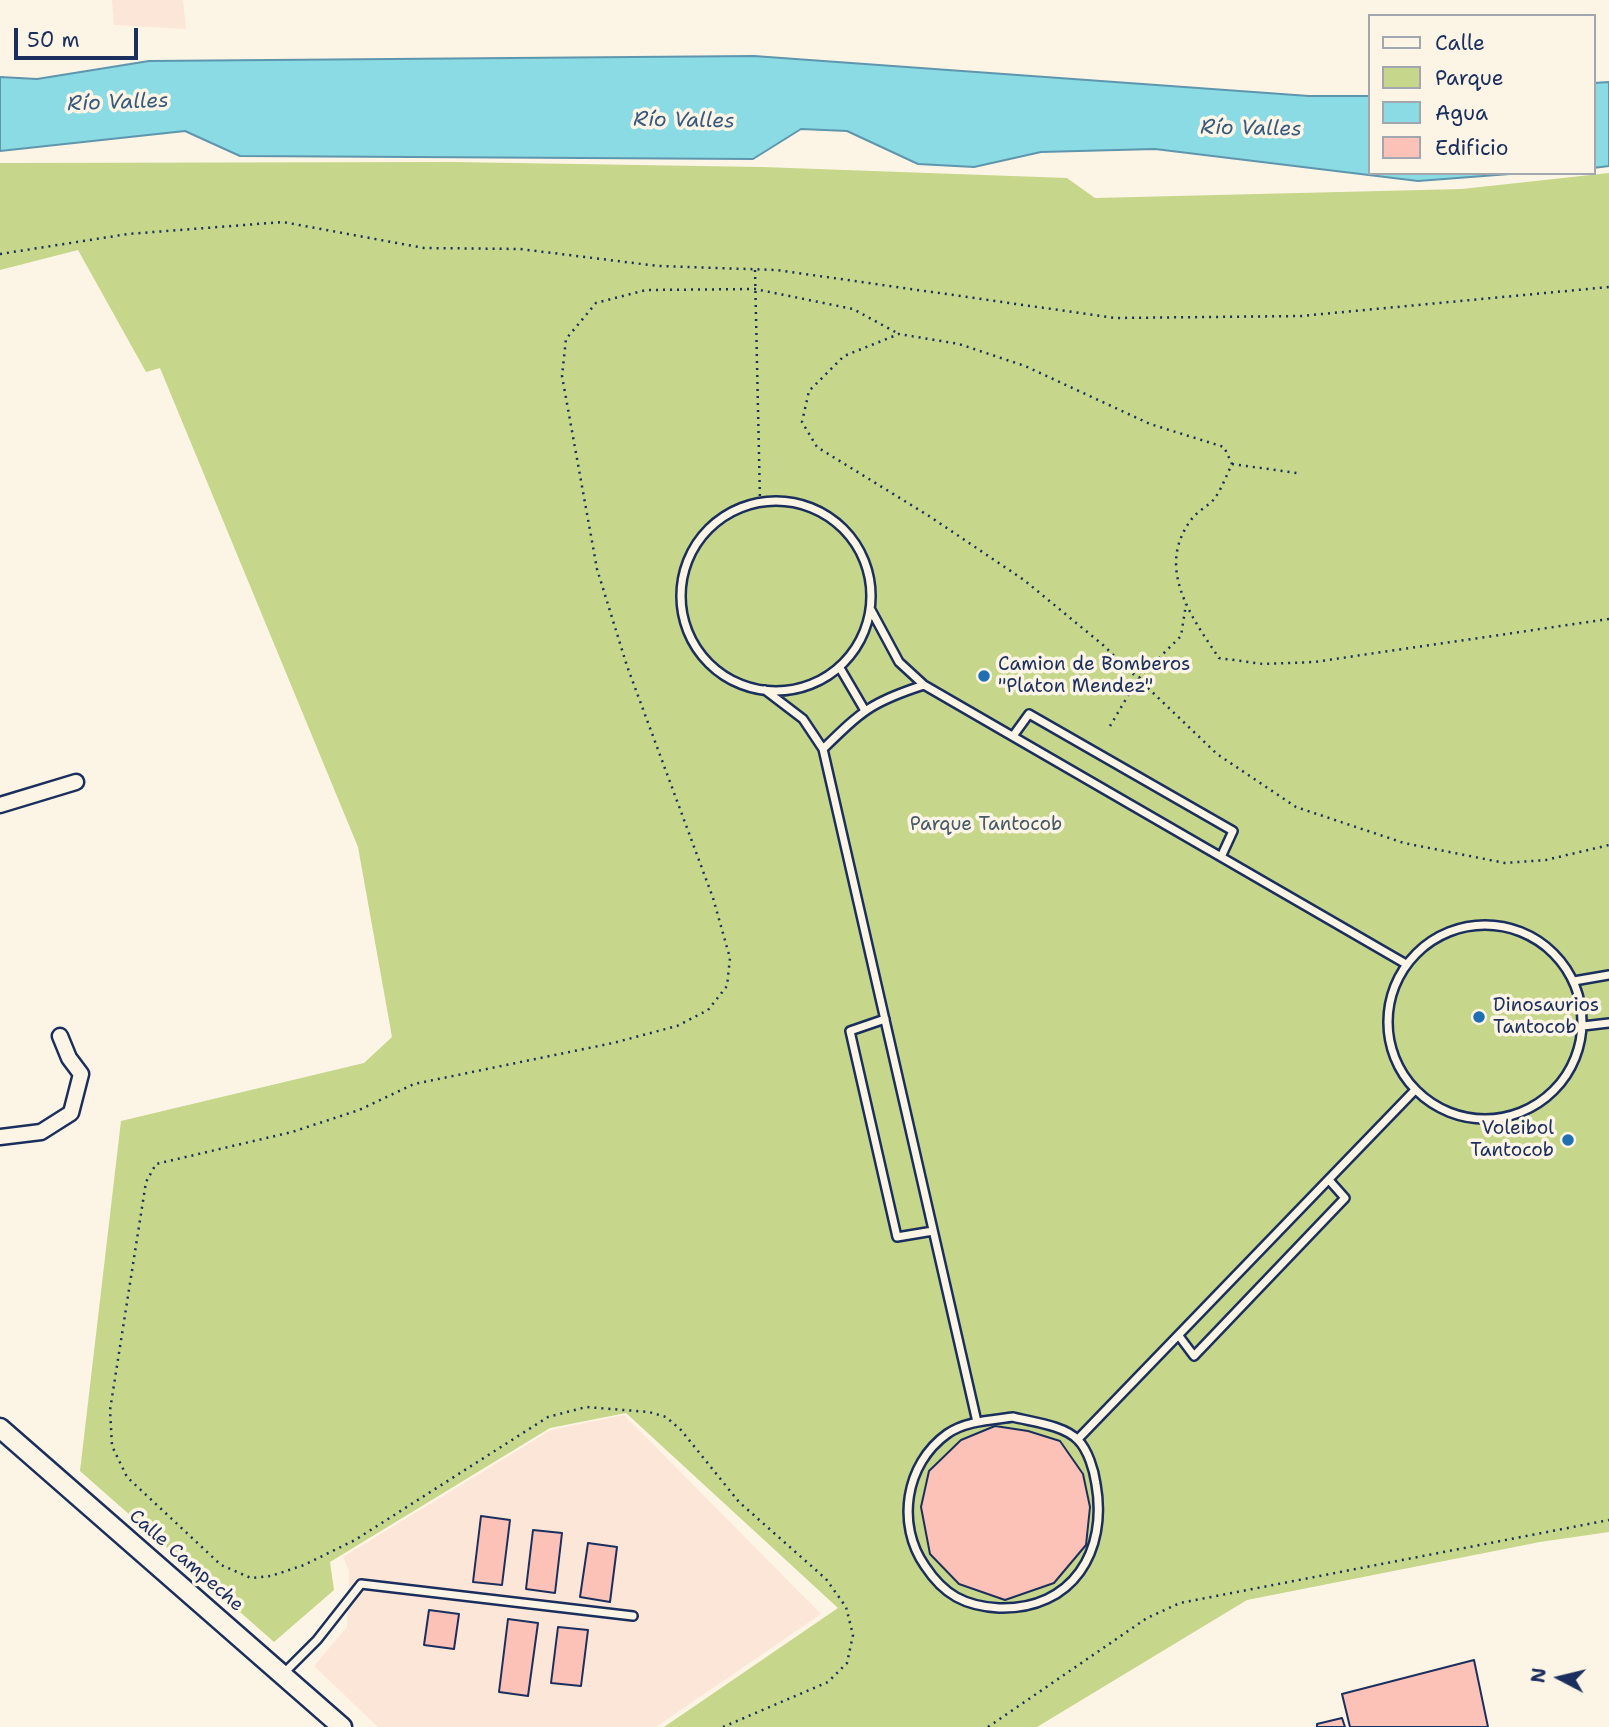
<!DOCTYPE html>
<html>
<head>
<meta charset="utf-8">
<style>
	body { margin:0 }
	#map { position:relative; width:1609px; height:1727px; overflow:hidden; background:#fcf5e5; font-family:"Shantell Sans",sans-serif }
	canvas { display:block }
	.legend { position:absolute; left:1368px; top:14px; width:228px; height:161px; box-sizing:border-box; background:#fcf5e5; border:2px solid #a2a6af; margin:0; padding:9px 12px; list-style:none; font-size:21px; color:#1b2f5e }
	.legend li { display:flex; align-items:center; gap:14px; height:35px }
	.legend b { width:35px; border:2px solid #a2a6af }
	.north { position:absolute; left:1525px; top:1643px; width:70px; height:70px; -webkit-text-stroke:5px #fcf5e5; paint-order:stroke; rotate:277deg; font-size:19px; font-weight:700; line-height:28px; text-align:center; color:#1b2f5e }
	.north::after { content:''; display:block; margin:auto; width:24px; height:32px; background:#1b2f5e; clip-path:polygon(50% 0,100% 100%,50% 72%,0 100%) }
	.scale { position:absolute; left:14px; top:28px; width:124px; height:32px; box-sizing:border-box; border:4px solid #1b2f5e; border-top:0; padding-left:9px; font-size:21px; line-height:24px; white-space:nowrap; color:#1b2f5e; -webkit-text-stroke:5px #fcf5e5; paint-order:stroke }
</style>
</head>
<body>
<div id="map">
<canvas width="1609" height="1727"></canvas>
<ul class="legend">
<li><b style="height:9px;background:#fcf5e5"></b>Calle</li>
<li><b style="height:19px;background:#c6d68a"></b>Parque</li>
<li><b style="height:19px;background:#8adbe3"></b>Agua</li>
<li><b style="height:19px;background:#fdc2b7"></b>Edificio</li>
</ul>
<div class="north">N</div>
<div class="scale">50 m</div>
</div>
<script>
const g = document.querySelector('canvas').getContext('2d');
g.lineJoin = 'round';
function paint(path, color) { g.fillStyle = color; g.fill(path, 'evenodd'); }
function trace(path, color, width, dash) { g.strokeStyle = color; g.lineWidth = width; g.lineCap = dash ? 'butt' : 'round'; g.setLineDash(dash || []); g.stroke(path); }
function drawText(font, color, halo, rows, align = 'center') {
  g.font = font + ' "Shantell Sans",sans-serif'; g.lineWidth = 7; g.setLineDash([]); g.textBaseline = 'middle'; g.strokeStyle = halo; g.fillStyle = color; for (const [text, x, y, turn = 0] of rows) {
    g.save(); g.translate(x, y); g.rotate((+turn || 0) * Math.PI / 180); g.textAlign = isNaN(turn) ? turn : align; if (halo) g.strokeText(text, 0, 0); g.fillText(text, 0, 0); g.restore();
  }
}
const built = new Path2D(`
	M112,0H183L186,29L114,25Z
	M624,1415L821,1614L656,1727H378L314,1666L347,1627L349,1571L343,1557L551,1430Z`);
const green = new Path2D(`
	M453,162L762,167L1067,178L1095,198L1462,189L1609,173V1532L1540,1542L1247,1600L1037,1727H664L838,1608L626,1413L550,1428L330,1562L334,1590L274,1642L80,1471L121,1121L364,1063L392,1037L358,847L160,368L146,372L78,250L0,270V163Z`);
const water = new Path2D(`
	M754,56L1309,96H1369V173H1523L1418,181L1155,149L1041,152L974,167L918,164L847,131L801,129L753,159L240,156L185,131L0,151V77L37,79L149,61Z
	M1609,82V166L1593,168V83Z`);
const building = new Path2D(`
	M995,1426L1028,1431L1060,1441L1083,1474L1090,1507L1086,1545L1054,1583L1005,1600L959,1584L930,1554L921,1507L929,1471L961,1440Z
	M481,1516L510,1520L502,1585L473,1582Z
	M533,1530L562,1533L555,1593L526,1589Z
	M588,1543L617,1547L610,1602L580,1597Z
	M429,1610L459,1614L454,1649L424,1645Z
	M508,1619L538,1623L528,1696L499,1692Z
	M558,1627L588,1630L581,1686L551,1683Z
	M1474,1660L1488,1727H1350L1342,1694Z
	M1342,1718L1345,1727H1317V1724Z`);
const path = new Path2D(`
	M0,254L128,234L283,222L424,248L520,249L658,266L777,270L1115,318L1301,316L1609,287
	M755,270L760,501
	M1232,464L1297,473
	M1609,619L1314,662L1263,664L1219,658C1192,618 1155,568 1191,520C1197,511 1209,506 1215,498C1222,488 1227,474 1232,464L1224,447L1150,424L1025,366L959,344L899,334L844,356L809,391L802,422L817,447L929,516L1024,580L1103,645L1217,754L1296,807L1404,843L1505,863L1546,860L1609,845
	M1110,726L1138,679L1181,636L1186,604
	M723,1727L828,1682L847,1663L853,1635L846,1607L826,1579L739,1502L681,1430L666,1417L649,1412L586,1407L548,1417L355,1540L304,1565L271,1576L251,1578L221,1565L127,1477L112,1446L110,1410L146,1182L156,1164L292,1132L359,1110L414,1084L613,1043L677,1026L708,1010L727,986L730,958L713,898L627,666L597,569L562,376L566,339L596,303L646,290L755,289L853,309L899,334
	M988,1727L1147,1618L1180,1603L1609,1520`);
const service = new Path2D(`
	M681 596a95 95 0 1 1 190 0a95 95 0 1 1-190 0Z
	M871,610L899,662L924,685L1406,964
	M840,668L864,709
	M765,690L803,719L823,749L977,1422
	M1013,736L1029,714L1233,831L1221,857
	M823,749C862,711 871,702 924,685
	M1388 1022a97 97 0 1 1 194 0a97 97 0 1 1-194 0Z
	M1574,981L1609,975
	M885,1019L850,1031L897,1237L933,1231
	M1583,1026L1609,1023
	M1179,1336L1194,1356L1345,1198L1329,1180
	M1013,1417C1032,1422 1064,1425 1078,1440C1088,1450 1094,1470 1096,1484C1108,1551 1073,1610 999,1608C965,1606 944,1595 925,1566C896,1525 905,1464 947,1434C965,1421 992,1420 1013,1417Z
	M1078,1439L1415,1090
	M284,1673L317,1640L361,1584L633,1616`);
const minor = new Path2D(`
	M0,805L76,782
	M0,1137L41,1132L71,1113L81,1074L69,1058L60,1036`);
const tertiary = new Path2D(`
	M0,1428L342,1727`);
const markers = [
	[984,676,7,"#1f6fb2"],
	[1479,1017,7,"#1f6fb2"],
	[1568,1140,7,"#1f6fb2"]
];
const poiNames = [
	["Camion de Bomberos",998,665],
	["\"Platon Mendez\"",998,687],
	["Dinosaurios",1493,1006],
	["Tantocob",1493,1028],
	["Voleibol",1554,1129,"right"],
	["Tantocob",1554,1151,"right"]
];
const parkNames = [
	["Parque Tantocob",986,825]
];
const streetNames = [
	["Calle Campeche",186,1561,41]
];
const waterNames = [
	["Río Valles",118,103,-2],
	["Río Valles",684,121,1],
	["Río Valles",1251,129,1]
];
paint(built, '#fce6d7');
paint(green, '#c6d68a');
paint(water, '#8adbe3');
trace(water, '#5e96ae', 2);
paint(building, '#fdc2b7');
trace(building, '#1b2f5e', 2);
trace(service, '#1b2f5e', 12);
trace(minor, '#1b2f5e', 19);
trace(tertiary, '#1b2f5e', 23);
trace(path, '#1b2f5e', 2.5, [2, 5]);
trace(service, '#fcf5e5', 7);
trace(minor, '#fcf5e5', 14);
trace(tertiary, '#fcf5e5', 18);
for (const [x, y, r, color] of markers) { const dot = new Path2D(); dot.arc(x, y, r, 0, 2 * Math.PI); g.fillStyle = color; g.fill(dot); trace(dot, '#fcf5e5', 2.5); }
drawText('19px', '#1b2f5e', '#fcf5e5', poiNames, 'left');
drawText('19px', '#465969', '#fcf5e5', parkNames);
drawText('19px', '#1b2f5e', '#fcf5e5', streetNames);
drawText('italic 21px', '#375a7f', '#fcf5e5', waterNames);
</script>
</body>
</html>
